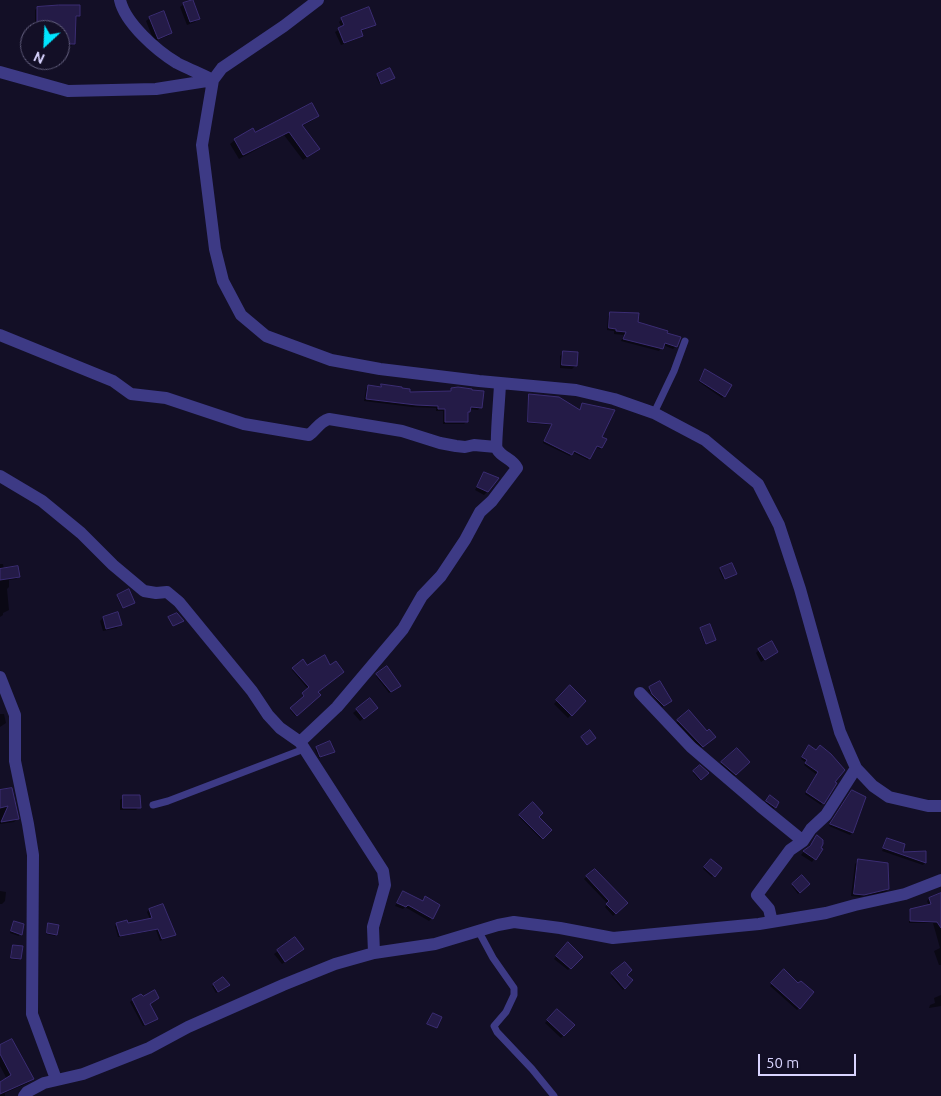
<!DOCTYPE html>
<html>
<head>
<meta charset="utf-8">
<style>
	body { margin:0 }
	#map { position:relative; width:941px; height:1096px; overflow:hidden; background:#130f26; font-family:Ubuntu,sans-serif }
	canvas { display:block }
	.north { position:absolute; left:20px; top:20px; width:50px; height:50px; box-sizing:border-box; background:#130f26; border:1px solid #625e7d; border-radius:50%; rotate:205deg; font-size:14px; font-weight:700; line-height:20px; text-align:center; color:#d9d4ff }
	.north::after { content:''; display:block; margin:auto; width:18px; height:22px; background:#00e5ff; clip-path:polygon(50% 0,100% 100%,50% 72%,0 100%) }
	.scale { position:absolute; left:758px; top:1054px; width:98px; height:22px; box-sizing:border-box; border:2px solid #d9d4ff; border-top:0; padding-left:6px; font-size:15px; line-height:18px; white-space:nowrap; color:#d9d4ff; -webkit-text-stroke:4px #130f26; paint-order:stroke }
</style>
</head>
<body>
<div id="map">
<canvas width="941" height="1096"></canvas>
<div class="north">N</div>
<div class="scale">50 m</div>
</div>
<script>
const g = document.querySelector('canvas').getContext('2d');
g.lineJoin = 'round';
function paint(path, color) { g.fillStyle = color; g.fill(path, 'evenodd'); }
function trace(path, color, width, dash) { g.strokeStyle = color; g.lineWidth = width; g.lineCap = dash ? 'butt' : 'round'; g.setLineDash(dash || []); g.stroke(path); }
const shadow = new Path2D(`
	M184,4L199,18L195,22L187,25L180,7Z
	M37,8L79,16L74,18L73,44L71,46H60V30H35V10Z
	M150,18L171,33L168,36L154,41L146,21Z
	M342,19L374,24L360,32L362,35L359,38L341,45L335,32L342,28L339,22Z
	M390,70L392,79L380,84L376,77Z
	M317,116L313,120L302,126L318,149L303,160L284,135L239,159L230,144L235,140L255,133Z
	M611,313L676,346L673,349L663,345L659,351L621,341L624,335L614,334V331L607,330L608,316Z
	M564,352L576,365L572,369L560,368V356Z
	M704,372L730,386L722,398L699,382Z
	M369,386L401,388L408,394L449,392L452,389L480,407L478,410L469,409L467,414V421L464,424H443V411H436V408L412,407L364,401L366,389Z
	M530,395L580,411L600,437L605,439L601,448L600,449L595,446L588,460L572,452L570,456L543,443L552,425L527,423Z
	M485,473L488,491L484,495L475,490Z
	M0,564H3L4,570L19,576L16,579L9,580V587L7,589L9,610L3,613V615L0,617Z
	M721,569L734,575L723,579L719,570Z
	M118,596L132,604L122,608L117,597Z
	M103,618L120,624L117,628L103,631L100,621Z
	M701,630L713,641L705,644L700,631Z
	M759,650L777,652L761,662L756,653Z
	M303,661L307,667H330L316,692L319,695L295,716L290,710L304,698L302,695L308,689L292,670Z
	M386,667L399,687L389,693L376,676Z
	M660,683L670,702L662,707L648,690Z
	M570,687L584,701L568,718L554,704Z
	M357,710L373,711L360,721L353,713Z
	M689,712L711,740L699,749L675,724Z
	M0,714H4L6,723L0,727Z
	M317,748L332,753L319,758L315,749Z
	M737,749L749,762L734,776L721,764Z
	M807,749L833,783L821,805L805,794L817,775L804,765L806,763L801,759Z
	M700,767L707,773L699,780L693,773Z
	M0,792L17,819L14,822L0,824Z
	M852,792V833L850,835L829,826Z
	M124,797L139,807L136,810H120V800Z
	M767,800L778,802L772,811L764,805Z
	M533,804L537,817L550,830L541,839L519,817Z
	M816,838L824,841L819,848L821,850L812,862L801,855Z
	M888,839L901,853L925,852V863L923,865L882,851Z
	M711,861L720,868L712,877L703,869Z
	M858,861L888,889L885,892L860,897L851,896L855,864Z
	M595,870L626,903L613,916L605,907L608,904L584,879Z
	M802,877L808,884L798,894L792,886Z
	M0,891L6,892L5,901L2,904H0Z
	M403,893L422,902L425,898L432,918L429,921L405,907L403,909L395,906Z
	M941,894V965H939L934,951L940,948L933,923H909V912L911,910L929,906L927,901L929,899Z
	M149,910L174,934L172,936L160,941L156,930L118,937L115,926L117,924H127L150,919L147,912Z
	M14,924L23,925L19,936L10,933Z
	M49,924L56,934L55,936L46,934Z
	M295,939L299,952L282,964L274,954Z
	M568,944L581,957L568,970L554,959Z
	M13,946L20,959L19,960L10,959Z
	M625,964V975L632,981L623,990L611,976Z
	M784,971L798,985L813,993L797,1010L770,986Z
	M223,979L227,986L216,993L212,986Z
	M941,995V1006L929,1008L930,1005L935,1003L934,998Z
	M142,998H158L149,1004L154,1021L143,1026L130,1002L133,1000Z
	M557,1011L573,1025L561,1038L545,1023Z
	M0,1046L32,1079L28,1083L5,1093V1096H0V1083L7,1079L0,1066Z`);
const building = new Path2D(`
	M193,0L200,19L190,22L183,3Z
	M59,5H80V16H76L75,44H60L59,26L37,25V7Z
	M369,7L376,25L361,30L363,36L344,43L338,28L344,25L341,18Z
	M164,11L172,33L158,39L149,17Z
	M390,68L395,78L381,84L377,74Z
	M312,103L319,116L302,125L320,149L307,157L289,132L243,155L234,139L253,128L255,132Z
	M610,312L639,313L638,322L668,331L667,333L681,337L677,347L665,343L663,349L623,339L626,332L616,331V329L609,328Z
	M563,351L578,352L577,366L562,365Z
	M705,369L732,385L725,397L700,381Z
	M381,384L402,387V388L410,389V392L451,391V388L458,387L472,389V390L484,391L482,408L471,407L470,412H468V422H445V409H438V406L416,405L366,399L368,385L381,387Z
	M529,394L559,397L580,410L582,403L615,410L602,437L607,439L602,448L597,446L590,459L574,451L572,455L544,441L552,424L528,422Z
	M484,472L499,478L488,492L477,487Z
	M732,563L737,574L725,579L720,568Z
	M18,566L20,577L0,580V569Z
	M129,589L135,603L123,608L117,595Z
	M118,612L122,625L106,629L103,617Z
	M177,613L184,621L173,626L168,617Z
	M710,624L716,640L706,644L700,628Z
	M772,641L778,652L765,660L758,649Z
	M325,655L330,665L336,661L344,672L318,692L321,695L297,716L290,708L304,696L302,693L309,687L292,668L303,659L307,665Z
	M387,666L401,686L391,692L376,674Z
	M660,681L672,701L664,706L652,694L649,687Z
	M570,685L586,701L572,716L556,700Z
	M370,698L378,708L364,719L356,709Z
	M689,710L707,731L709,729L716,737L703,747L677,720Z
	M590,730L596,738L587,745L581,737Z
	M330,741L335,752L320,757L316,747Z
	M809,745L816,750L820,745L831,754L845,770L835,782L837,783L824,804L806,792L818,772L805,763L807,760L802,757Z
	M737,748L750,762L736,775L721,762Z
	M700,765L709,773L701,780L693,771Z
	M12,788L19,819L1,822L8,806L0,808V790Z
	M852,790L866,797L853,833L830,824Z
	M123,795H140L141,808H123Z
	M770,795L779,802L776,808L766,801Z
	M533,802L543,813L539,817L552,830L543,839L519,815Z
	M817,835L823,840V844L821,848L823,849L816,860L803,851L810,846Z
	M887,838L905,844L903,852L926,851V863L883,848Z
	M711,859L722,868L715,877L704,867Z
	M858,859L888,863L889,889L864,895L854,894Z
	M595,869L628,903L616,914L606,904L609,901L586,876Z
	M802,875L810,884L800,893L792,884Z
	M403,891L423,901L425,896L440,905L433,919L408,905L406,907L397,903Z
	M941,893V928L937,922L910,921V909L931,904L929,898Z
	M163,904L176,935L162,939L158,929L120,936L116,923L127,920L128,923L152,918L149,909Z
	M14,921L24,924L22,935L11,931Z
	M48,923L59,925L57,935L47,933Z
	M295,937L304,949L285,962L277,950Z
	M568,942L583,957L571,969L556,956Z
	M13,945L23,946L21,959L11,958Z
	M625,962L632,970L627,975L633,980L625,989L611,973Z
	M784,969L798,983L801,981L814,992L800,1009L771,983Z
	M223,977L230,985L218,992L213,984Z
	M155,990L159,998L150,1004L158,1019L145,1025L132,999L141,994L143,996Z
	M557,1009L575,1025L564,1036L547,1020Z
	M433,1013L442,1017L437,1028L427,1024Z
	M12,1039L34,1079L0,1094V1082L11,1075L0,1054V1045Z`);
const lane = new Path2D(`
	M654,413L674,371L685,341
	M153,805L168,801L304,749
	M479,932L493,958L514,988V995L506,1012L494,1026L497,1032L532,1069L554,1096`);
const street = new Path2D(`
	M120,0C125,23 157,51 177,63C189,69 201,74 213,80
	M318,0L284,26L222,68L213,80L202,145L215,249L223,281L241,315L266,336L331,360L380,369L479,381L576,390L614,399L654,413L705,440L758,484L779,525L800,589L840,732L856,768L873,786L889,797L928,806H941
	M0,72L68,91L156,89L213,80
	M0,335L113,381L131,394L166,398L244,424L309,435C317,429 319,422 329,419L402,431L440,443L456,446L465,447L474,445L496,447
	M0,476L42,501L81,533L113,565L144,591L156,593L167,592L179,602L252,691L268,715L280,728L300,742L383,871L385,885L373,927L374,953
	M0,677L15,715V761L28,824L33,855L32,1014L56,1079
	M640,693L691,747L760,806L803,841
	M300,742L337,707L403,629L422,596L441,576L465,540L480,512L492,501L517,468C512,458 502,458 497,449C495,445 500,393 500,383
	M772,922L769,909L757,895L790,850L803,841L811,829L826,815L856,768
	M24,1096L27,1092L44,1083L83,1074L149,1048L188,1027L283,985L335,964L374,953L435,944L498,925L514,922L560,928L613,938L759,924L826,913L855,905L905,894L941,880`);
paint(shadow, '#0007');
paint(building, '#241b47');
trace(building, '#3b2d73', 1);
trace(lane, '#3d3a85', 7);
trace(street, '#3d3a85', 12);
</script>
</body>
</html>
